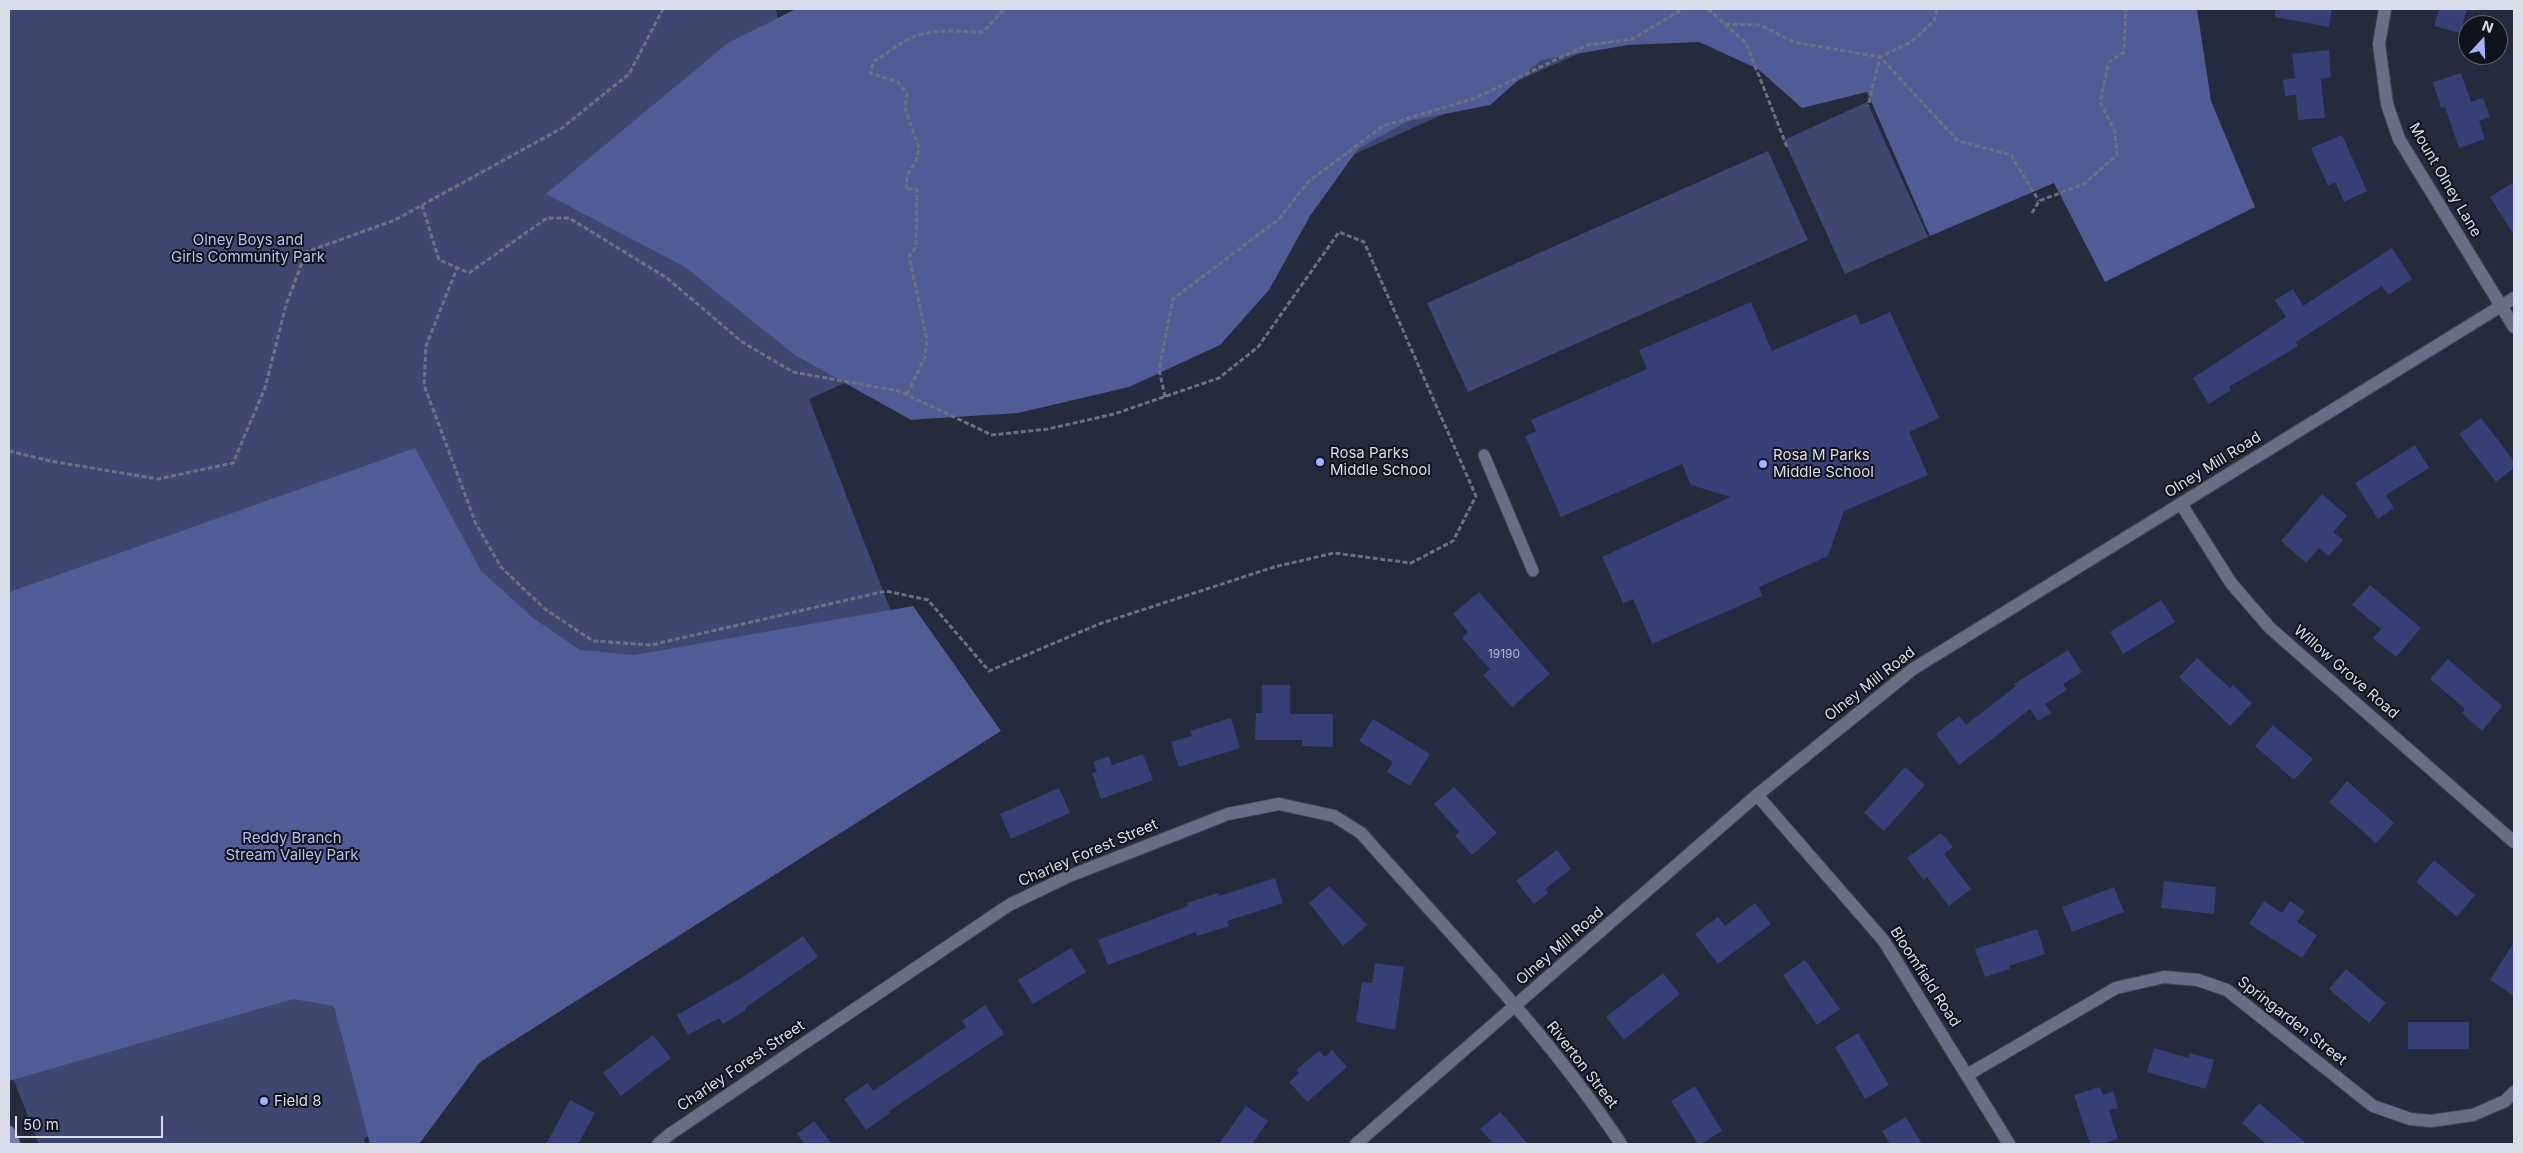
<!DOCTYPE html>
<html>
<head>
<meta charset="utf-8">
<style>
	body { margin:0 }
	#map { position:relative; width:2523px; height:1153px; overflow:hidden; background:#252a3d; font-family:Inter,sans-serif }
	canvas { display:block }
	.frame { position:absolute; inset:0; border:10px solid #dadeeb; pointer-events:none }
	.north { position:absolute; left:2458px; top:15px; width:50px; height:50px; box-sizing:border-box; background:#11131c; border:1px solid #61646f; border-radius:50%; rotate:20deg; font-size:14px; font-weight:700; line-height:20px; text-align:center; color:#dadeeb }
	.north::after { content:''; display:block; margin:auto; width:18px; height:22px; background:#a0b3fd; clip-path:polygon(50% 0,100% 100%,50% 72%,0 100%) }
	.scale { position:absolute; left:15px; top:1116px; width:148px; height:22px; box-sizing:border-box; border:2px solid #dadeeb; border-top:0; padding-left:6px; font-size:15px; line-height:18px; white-space:nowrap; color:#dadeeb; -webkit-text-stroke:4px #11131c; paint-order:stroke }
</style>
</head>
<body>
<div id="map">
<canvas width="2523" height="1153"></canvas>
<div class="frame"></div>
<div class="north">N</div>
<div class="scale">50 m</div>
</div>
<script>
const g = document.querySelector('canvas').getContext('2d');
g.lineJoin = 'round';
function paint(path, color) { g.fillStyle = color; g.fill(path, 'evenodd'); }
function trace(path, color, width, dash) { g.strokeStyle = color; g.lineWidth = width; g.lineCap = dash ? 'butt' : 'round'; g.setLineDash(dash || []); g.stroke(path); }
function drawText(font, color, halo, rows, align = 'center') {
  g.font = font + ' Inter,sans-serif'; g.lineWidth = 4; g.setLineDash([]); g.textBaseline = 'middle'; g.strokeStyle = halo; g.fillStyle = color; for (const [text, x, y, turn = 0] of rows) {
    g.save(); g.translate(x, y); g.rotate((+turn || 0) * Math.PI / 180); g.textAlign = isNaN(turn) ? turn : align; if (halo) g.strokeText(text, 0, 0); g.fillText(text, 0, 0); g.restore();
  }
}
const green = new Path2D(`
	M9,9H776L778,18L729,42L799,38L794,9H1678L809,399L946,754L364,1139L365,1144H39L9,1068L396,455L9,592Z
	M1867,102L1928,237L1845,274L1784,140Z
	M1768,151L1808,240L1468,392L1427,303Z`);
const forest = new Path2D(`
	M796,9H2197L2211,101L2255,207L2105,282L2054,183L1930,236L1867,92L1802,108L1758,69L1699,42L1628,45L1541,60L1490,105L1408,121L1358,149L1310,216L1269,290L1220,345L1129,387L1018,413L923,419L911,420L795,355L685,267L546,194L729,42Z
	M415,448L481,571L533,618L580,650L634,655L913,606L1001,731L480,1062L419,1144H370L334,1006L293,999L9,1081V592Z`);
const building = new Path2D(`
	M2275,9H2332L2329,27L2275,17Z
	M2439,9H2467L2460,33L2434,26Z
	M2329,50L2331,77L2321,79L2325,118L2298,120L2296,95L2285,96L2283,80L2295,78L2292,54Z
	M2461,73L2471,102L2483,98L2490,117L2479,121L2485,139L2459,148L2445,107L2441,108L2433,82Z
	M2342,135L2367,191L2344,202L2335,182L2328,186L2311,148Z
	M2514,182V235L2490,197Z
	M2392,248L2412,279L2388,295L2382,286L2296,342L2298,346L2229,387L2231,390L2209,404L2193,378L2286,317L2275,300L2293,289L2303,306Z
	M1751,302L1772,351L1856,314L1861,325L1890,312L1939,418L1909,432L1928,475L1844,511L1828,556L1759,587L1762,596L1652,644L1633,599L1623,603L1602,557L1731,497L1691,485L1682,464L1561,517L1525,436L1536,431L1531,420L1647,369L1639,350Z
	M2481,418L2514,461V468L2496,482L2459,434Z
	M2415,445L2429,468L2386,495L2394,508L2378,519L2355,483Z
	M2322,494L2347,516L2333,532L2343,540L2329,556L2319,548L2306,563L2281,541Z
	M2370,585L2421,628L2396,657L2373,638L2381,629L2352,605Z
	M1479,592L1550,674L1512,707L1483,675L1490,669L1462,638L1468,632L1453,614Z
	M2161,600L2175,622L2123,654L2110,632Z
	M2068,650L2082,672L2063,684L2067,690L2045,704L2051,713L2038,721L2030,709L1959,765L1936,734L1959,716L1966,725L2016,686L2014,684Z
	M2197,658L2230,688L2233,685L2252,703L2230,726L2179,677Z
	M2448,659L2502,706L2482,731L2462,713L2465,709L2430,679Z
	M1262,685H1290V714H1333V747L1302,746V740H1255L1256,713H1262Z
	M1231,718L1240,748L1179,767L1171,742L1192,736L1190,731Z
	M1373,719L1430,754L1410,786L1387,772L1393,762L1359,741Z
	M2273,725L2313,759L2294,780L2255,746Z
	M1143,754L1153,780L1101,799L1092,773L1097,772L1093,762L1109,756L1112,765Z
	M1905,767L1925,785L1884,831L1864,813Z
	M2347,781L2394,823L2376,843L2329,802Z
	M1454,787L1497,833L1472,855L1455,836L1459,832L1434,804Z
	M1059,788L1070,813L1011,839L1000,814Z
	M1941,833L1953,847L1944,854L1971,889L1949,906L1927,877L1924,880L1907,858Z
	M1557,850L1571,869L1545,889L1548,893L1534,904L1516,881Z
	M2434,860L2475,895L2457,917L2416,882Z
	M1275,878L1283,903L1227,921L1229,926L1197,936L1196,932L1108,965L1098,940L1188,906L1187,903L1218,893L1219,896Z
	M2164,881L2216,887L2214,914L2161,908Z
	M1329,886L1367,925L1343,946L1309,903Z
	M2114,887L2124,912L2072,932L2062,907Z
	M2264,901L2282,913L2290,901L2305,911L2297,922L2317,935L2302,958L2249,924Z
	M1755,903L1771,924L1718,964L1695,934L1718,917L1725,926Z
	M2037,929L2045,954L2009,966L2010,969L1985,977L1975,949Z
	M803,936L818,957L745,1008L746,1010L723,1024L719,1018L688,1035L677,1015L743,977Z
	M2514,942V996L2490,980Z
	M1071,948L1086,972L1033,1004L1018,980Z
	M1805,960L1840,1009L1817,1025L1783,975Z
	M1375,963L1404,967L1395,1030L1356,1022L1362,982L1372,983Z
	M2346,969L2386,1003L2369,1023L2329,989Z
	M1663,973L1680,994L1624,1040L1606,1017Z
	M985,1005L1004,1034L889,1111L890,1113L866,1130L844,1099L868,1083L873,1091L966,1027L962,1021Z
	M2408,1022H2469V1049H2408Z
	M1858,1033L1889,1085L1865,1099L1835,1047Z
	M653,1035L671,1058L621,1096L603,1073Z
	M2154,1048L2188,1058L2190,1053L2214,1060L2206,1089L2147,1072Z
	M1332,1050L1347,1067L1307,1102L1289,1082L1299,1073L1296,1070L1319,1051L1325,1057Z
	M1695,1086L1722,1131L1701,1144H1698L1671,1101Z
	M2100,1087L2103,1095L2113,1091L2118,1108L2109,1110L2118,1139L2102,1144H2090L2074,1095Z
	M570,1100L595,1113L578,1144H546Z
	M2259,1103L2307,1144H2266L2242,1123Z
	M1246,1106L1268,1121L1252,1144H1219Z
	M1500,1112L1528,1144H1494L1480,1129Z
	M1906,1117L1922,1144H1890L1882,1131Z
	M814,1121L832,1144H805L797,1134Z`);
const path = new Path2D(`
	M1708,9L1746,43L1787,147
	M1937,9L1934,21L1911,42L1880,57L1958,141L2011,155L2039,201
	M1725,24L1760,25L1794,42L1880,57L1868,106
	M422,205L439,260L469,273L547,218H569L667,278L742,342L793,372L899,391L992,435L1048,429L1114,414L1219,378L1258,347L1339,232L1364,242L1476,496L1453,541L1411,563L1334,553L1274,567L1099,624L989,671L928,600L886,591L651,645L593,641L545,609L501,567L476,524L424,385L426,346L457,268
	M2032,213L2039,201L2084,184L2117,155L2115,132L2100,102L2109,62L2124,52L2126,9
	M907,394L925,357L927,340L909,256L916,247L917,190L914,188L906,190L907,175L916,162L919,148L905,108L907,94L898,82L870,73L874,61C886,55 895,46 907,40C930,27 957,32 983,32L1004,9
	M1165,397L1159,369L1173,299L1279,219L1308,182L1383,126L1475,98L1587,45L1632,39L1683,9
	M9,451L50,461L158,479L233,463L265,388L286,305L306,252L395,220L562,128L629,74L663,9`);
const service = new Path2D(`
	M1484,455L1533,571`);
const minor = new Path2D(`
	M2385,9L2379,44L2387,104L2399,139L2514,327
	M2181,504L2231,583L2270,628L2514,842
	M1757,795L1884,941L2009,1144
	M1967,1075L2116,988L2164,977L2198,980L2227,990L2373,1106L2410,1119L2431,1121L2473,1115L2505,1101L2514,1092
	M658,1144L670,1134L1009,905L1067,877L1228,814L1279,804L1334,816L1361,833C1450,934 1547,1032 1621,1144
	M1356,1144L1757,795L1913,669L2514,298`);
const secondary = new Path2D(`
	M9,1132L14,1144`);
const markers = [
	[1320,462,5,"#a0b3fd"],
	[1763,464,5,"#a0b3fd"],
	[264,1101,5,"#a0b3fd"]
];
const numberNames = [
	["19190",1504,654]
];
const streetNames = [
	["Mount Olney Lane",2445,180,60],
	["Olney Mill Road",2213,465,-32],
	["Willow Grove Road",2346,672,41],
	["Olney Mill Road",1870,684,-38],
	["Charley Forest Street",1088,853,-23],
	["Olney Mill Road",1560,946,-41],
	["Bloomfield Road",1925,977,57],
	["Springarden Street",2292,1021,38],
	["Riverton Street",1582,1065,52],
	["Charley Forest Street",741,1066,-34]
];
const parkNames = [
	["Olney Boys and",248,240],
	["Girls Community Park",248,257],
	["Reddy Branch",292,838],
	["Stream Valley Park",292,855]
];
const poiNames = [
	["Rosa Parks",1330,453],
	["Middle School",1330,470],
	["Rosa M Parks",1773,455],
	["Middle School",1773,472],
	["Field 8",274,1101]
];
paint(green, '#3e4770');
paint(forest, '#505c95');
paint(building, '#364077');
trace(service, '#434758', 13);
trace(minor, '#434758', 14);
trace(secondary, '#434758', 14);
trace(path, '#6c7182', 3, [5, 2.5]);
trace(service, '#686e85', 11);
trace(minor, '#686e85', 12);
trace(secondary, '#767fa7', 12);
for (const [x, y, r, color] of markers) { const dot = new Path2D(); dot.arc(x, y, r, 0, 2 * Math.PI); g.fillStyle = color; g.fill(dot); trace(dot, '#11131c', 2); }
drawText('12px', '#b1b6ce', null, numberNames);
drawText('15px', '#dadeeb', '#11131c', streetNames);
drawText('15px', '#b4c2f5', '#11131c', parkNames);
drawText('15px', '#dadeeb', '#11131c', poiNames, 'left');
</script>
</body>
</html>
